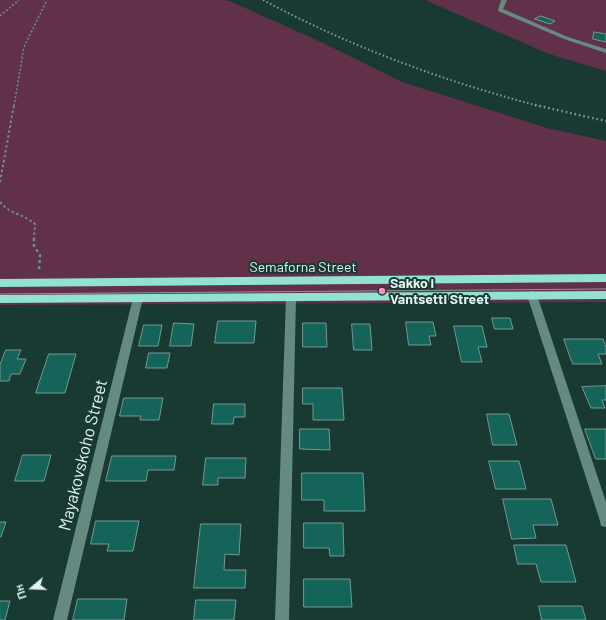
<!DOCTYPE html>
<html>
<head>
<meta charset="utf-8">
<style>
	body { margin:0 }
	#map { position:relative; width:606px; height:620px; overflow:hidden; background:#193933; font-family:Barlow,sans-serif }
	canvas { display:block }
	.north { position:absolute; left:12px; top:568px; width:40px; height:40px; -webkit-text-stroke:3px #193933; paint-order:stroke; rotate:251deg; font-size:11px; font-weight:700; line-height:16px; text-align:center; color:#e2f4f0 }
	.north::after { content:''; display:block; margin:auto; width:14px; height:18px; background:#e2f4f0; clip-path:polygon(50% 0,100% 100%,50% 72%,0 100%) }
</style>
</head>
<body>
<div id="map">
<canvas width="606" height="620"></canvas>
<div class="north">Пн</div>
</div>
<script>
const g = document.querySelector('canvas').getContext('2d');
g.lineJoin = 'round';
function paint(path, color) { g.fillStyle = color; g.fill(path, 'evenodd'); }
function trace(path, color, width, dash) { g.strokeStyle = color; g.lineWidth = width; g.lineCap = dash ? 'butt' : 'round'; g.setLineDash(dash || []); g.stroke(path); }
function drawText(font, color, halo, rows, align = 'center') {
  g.font = font + ' Barlow,sans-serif'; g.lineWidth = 4; g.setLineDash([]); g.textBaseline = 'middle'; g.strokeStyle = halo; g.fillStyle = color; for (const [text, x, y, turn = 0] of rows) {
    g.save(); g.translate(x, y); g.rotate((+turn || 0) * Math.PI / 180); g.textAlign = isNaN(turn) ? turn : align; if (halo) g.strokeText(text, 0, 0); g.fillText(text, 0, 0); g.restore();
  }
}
const green = new Path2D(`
	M0,0H224L232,2L323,43L402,82L547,128L606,141V302L0,305Z
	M425,0H606V71L549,54Z`);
const building = new Path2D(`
	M541,16L555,21L550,24L535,19Z
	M594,32L606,34V42L593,39Z
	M492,318H510L513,329H495Z
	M218,321H256L254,343H215Z
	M406,322H433L436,336H429L431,345H409Z
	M174,323L194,324L191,346H170Z
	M303,323H326L327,347H303Z
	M352,324H370L372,350H354Z
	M144,325H162L158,346H139Z
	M454,326H482L487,347H478L482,362H462Z
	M564,339H603L606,347V354H598L602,364H573Z
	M6,350H21L17,359H26L20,374H11L9,381H0V365Z
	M149,353H170L167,368H146Z
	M49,354H76L65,393H36Z
	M606,386V400H602L605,408H591L582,387Z
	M303,388H342L344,420H313V404H303Z
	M124,398H163L159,420H140L141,416H120Z
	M214,404H245V417H234L233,424H212Z
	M487,414H509L517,445H493Z
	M300,429H329L330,450L300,449Z
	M585,429H606V459H596Z
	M23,455H51L44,481H15Z
	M112,456H176L174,470H148L146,481H106Z
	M206,458H246L245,478H218V485H203Z
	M489,461H519L526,489H496Z
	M302,473H363L365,511H324V500H302Z
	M503,499H551L558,525H533L536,538L512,539Z
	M96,521H139L133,551H107L109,544H91Z
	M0,522H6L1,537H0Z
	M304,523H343L344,556H330L329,548H304Z
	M201,524H241L239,555L225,554L224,570H246L245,588H194Z
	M514,545H566L576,582H541L536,564H518Z
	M304,579H350L352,607H304Z
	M78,599H127L124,620H73Z
	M196,600H236L234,620H194Z
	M0,601H10L5,620H0Z
	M539,606H582L586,620H542Z`);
const pathFar2 = new Path2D(`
	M0,16L19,0
	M14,106L24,47L47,0`);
const pathFar1 = new Path2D(`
	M0,182L14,105
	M0,202C11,215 22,213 35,224L34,239`);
const path = new Path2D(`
	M34,238V246L40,255L39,270`);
const minor = new Path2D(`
	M501,0H507L503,9L568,37L606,49V53L564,39L498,11Z
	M532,291L535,292L537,295L606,502V527L601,526L600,521L527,295L529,292Z
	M291,293L294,294L296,297L289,620H275L286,297L288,294Z
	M138,294L141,295L143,298L67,620H53L133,298L135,295Z`);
const major = new Path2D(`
	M606,274V282L0,287V279Z
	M606,291V299L0,303V295Z`);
const tram = new Path2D(`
	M0,294L606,289`);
const railFar1 = new Path2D(`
	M263,0C351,47 443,81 539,106`);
const rail = new Path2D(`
	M535,105L606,121`);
const markers = [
	[382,291,4,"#fb8fc4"]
];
const streetNames = [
	["Semaforna Street",303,267]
];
const poiNames = [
	["Sakko i",390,283],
	["Vantsetti Street",390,299]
];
const nearStreetnames = [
	["Mayakovskoho Street",83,455,-76]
];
paint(green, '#613149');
paint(building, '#156459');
trace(building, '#769891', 1);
trace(pathFar2, '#738c87', 1.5, [2, 2]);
trace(pathFar1, '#738c87', 2, [2.5, 2.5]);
trace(path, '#738c87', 2.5, [3, 3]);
paint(minor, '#658a82');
paint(major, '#93e1d2');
trace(tram, '#869e99', 1);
trace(railFar1, '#869e99', 2, [1.5, 2.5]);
trace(rail, '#869e99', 2.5, [1.5, 3]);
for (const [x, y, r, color] of markers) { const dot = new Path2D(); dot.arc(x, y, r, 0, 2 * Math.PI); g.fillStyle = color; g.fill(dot); trace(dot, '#193933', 1.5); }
drawText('14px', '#e2f4f0', '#193933', streetNames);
drawText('bold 14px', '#e2f4f0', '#193933', poiNames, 'left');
drawText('17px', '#e2f4f0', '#193933', nearStreetnames);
</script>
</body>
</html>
